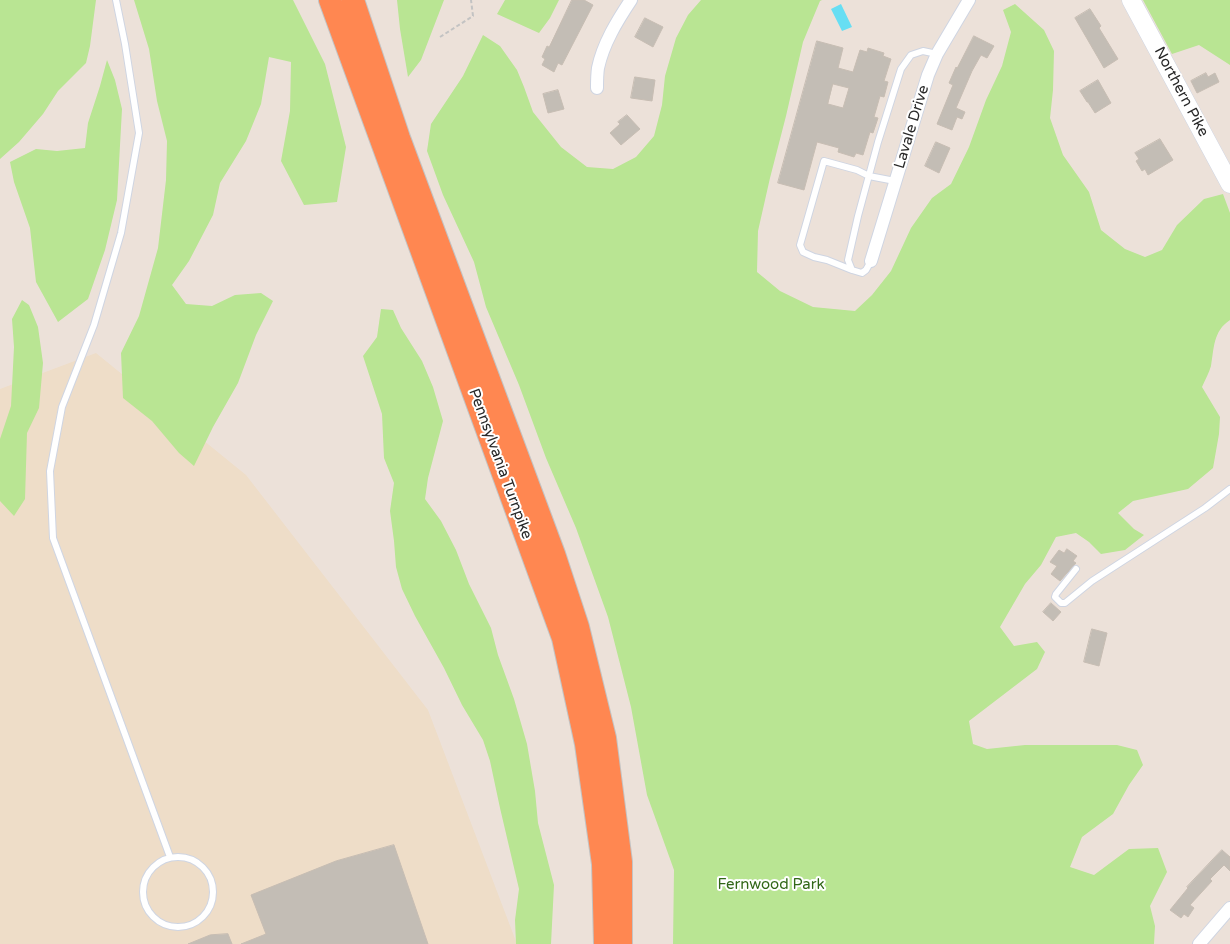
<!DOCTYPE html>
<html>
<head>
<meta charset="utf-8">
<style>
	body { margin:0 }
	canvas { display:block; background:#ece1d9 }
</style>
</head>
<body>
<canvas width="1230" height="944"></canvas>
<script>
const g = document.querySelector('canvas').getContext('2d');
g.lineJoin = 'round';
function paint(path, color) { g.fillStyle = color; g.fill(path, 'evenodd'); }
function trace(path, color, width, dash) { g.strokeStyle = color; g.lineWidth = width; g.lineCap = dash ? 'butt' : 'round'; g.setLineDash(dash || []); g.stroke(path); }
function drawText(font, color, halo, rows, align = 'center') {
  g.font = font + ' "Varela Round",sans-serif'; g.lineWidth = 4; g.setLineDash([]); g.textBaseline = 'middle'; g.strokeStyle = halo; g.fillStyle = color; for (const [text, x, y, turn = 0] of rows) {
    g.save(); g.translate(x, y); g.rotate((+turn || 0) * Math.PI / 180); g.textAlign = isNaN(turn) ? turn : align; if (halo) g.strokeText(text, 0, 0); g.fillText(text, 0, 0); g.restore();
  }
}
const education = new Path2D(`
	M96,353L246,475L428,710L517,944H0V389Z`);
const green = new Path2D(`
	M0,0H96L90,46L86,63L58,91L43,114L19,142L0,159Z
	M134,0H293L325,64L346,147L337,202L304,205L281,161L290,111L291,62L269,57L261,104L246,141L220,183L213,215L189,261L172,285L186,304L212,306L235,295L261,293L273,301L256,335L238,383L213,427L194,466L179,453L152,421L123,398L121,353L139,316L158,248L166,180L167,141L157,101L149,49Z
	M397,0H444L421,60L408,77L400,29Z
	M505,0H559L550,18L539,33L497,14Z
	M701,0H822L820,1L803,42L786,116L770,178L758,231L757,272L780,291L813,307L855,311L872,295L891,271L911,228L932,198L951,184L969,147L986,100L1002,66L1011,32L1003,10L1015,4L1044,30L1054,51L1053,90L1050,118L1063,155L1089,192L1101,230L1125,249L1145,257L1162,250L1177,225L1204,199L1223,194L1230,213V320C1213,331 1214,349 1211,366C1209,373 1205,380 1202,387L1220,417L1219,434L1213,468L1188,489L1133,501L1118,513L1134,529L1144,535L1125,550L1101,554L1089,542L1076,533L1056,537L1041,565L1025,584L1000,627L1014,646L1037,642L1045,652L1037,669L969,721L973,744L987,749L1025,745H1117L1137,750L1143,765L1129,785L1113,814L1082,837L1070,867L1094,875L1129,849L1158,848L1167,872L1150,906L1155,926L1154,944H673L674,870L647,795L631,707L608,617L576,528L546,458L519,385L486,307L474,262L443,195L427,151L431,124L463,76L483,35L500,46L517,70L524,87L533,112L561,147L587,167L613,169L636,157L654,136L662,105L665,76L676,38L688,15Z
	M1143,0H1230V65L1199,45L1172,54Z
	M107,60L115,80L122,109L117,200L105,250L88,299L58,322L36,282L30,228L14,182L10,162L36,149L57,151L85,148L88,123L100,86Z
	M22,300L29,305L38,327L43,363L39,408L27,433L25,499L14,516L0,501V439L11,406L14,347L12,319Z
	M381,309L393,310L401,328L422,361L433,387L443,421L428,478L425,499L441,521L456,550L469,584L491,628L498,655L514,699L527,744L535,791L538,823L554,885L551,944H516L515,920L519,889L500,808L490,761L483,740L462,705L444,668L415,616L402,589L396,567L394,541L390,511L394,483L384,458L382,414L363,356L377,337Z`);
const water = new Path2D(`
	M841,4L852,27L842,31L831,9Z`);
const building = new Path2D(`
	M572,0H584L593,5L562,65L558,63L554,72L542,65L545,59L542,57L547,46L549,47Z
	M1090,9L1101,26L1099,28L1118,59L1104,68L1075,18Z
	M645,18L663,27L653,47L635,37Z
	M974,36L994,46L987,58L981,55L972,71L956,108L965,112L962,119L957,117L952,130L937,124L953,85L949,83L956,67L957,68Z
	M817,41L843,48L838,68L853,72L860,50L867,52L868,48L884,53L883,56L891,59L884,81L888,82L884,97L880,96L874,117L878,118L873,133L870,132L863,155L856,153L854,157L838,152L839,148L817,142L804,190L778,183ZM833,84L849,88L843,108L828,104Z
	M1206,73L1208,77L1215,73L1219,82L1197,93L1191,81Z
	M635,77L655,80L652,101L631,98Z
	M1098,80L1111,103L1095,113L1088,102H1087L1080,91Z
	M558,90L564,109L548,113L543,94Z
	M627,115L640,129L621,145L610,133L620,124L618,122Z
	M1160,139L1173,160L1148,175L1145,169L1142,171L1136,161L1139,159L1135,153Z
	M936,142L950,148L939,173L925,166Z
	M1067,549L1077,556L1073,561L1076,563L1060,581L1051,574L1057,566L1050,562L1059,550L1064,553Z
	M1051,603L1061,612L1053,621L1043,612Z
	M1092,629L1107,633L1099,666L1084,662Z
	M394,845L428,944H241L266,934L251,895L336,861Z
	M1222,850L1230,857V871L1224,865L1210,879L1212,881L1190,905L1194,908L1188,917L1184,914L1181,918L1170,910L1188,888L1187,887Z
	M228,934L232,944H188L210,935Z`);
const path = new Path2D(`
	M440,37L473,16L471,0`);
const lane = new Path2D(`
	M116,0L125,44L139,133L121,233L94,325L62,407L50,471L53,538L170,857
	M871,261L866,270L862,273L852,270L848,260L858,216L878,142L901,69L911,55L923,51L937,54
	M852,270L827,260L814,257L803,252L800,245L824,161L857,170L869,176L895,181
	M1076,569L1056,594L1055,597L1061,603H1065L1092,581L1205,508L1230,489
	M143 892a35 35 0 1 1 70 0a35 35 0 1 1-70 0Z`);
const street = new Path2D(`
	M597,88C597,82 597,75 598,68C603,44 617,21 631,0
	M871,261L928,75L937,54L969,0
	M1199,944L1230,908`);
const secondary = new Path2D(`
	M1131,0L1230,184`);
const highway = new Path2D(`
	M330,0L563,638L586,744L603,864L605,944
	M353,0L399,138L554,554L578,627L605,738L621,862V944`);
const streetNames = [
	["Northern Pike",1181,92,62],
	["Lavale Drive",912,127,-73],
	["Pennsylvania Turnpike",500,464,70]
];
const parkNames = [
	["Fernwood Park",771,885]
];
paint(education, '#eeddc8');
paint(green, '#b9e593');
paint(water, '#67def3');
paint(building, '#c3bdb5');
trace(building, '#c7bdb3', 1);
trace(lane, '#cfd5e2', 8);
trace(street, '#cfd5e2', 14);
trace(secondary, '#cfd5e2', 19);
trace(highway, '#c3c3c3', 24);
trace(path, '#c3c3c3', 2, [4, 2.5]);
trace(lane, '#fff', 6);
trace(street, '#fff', 12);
trace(secondary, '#fff', 18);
trace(highway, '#ff8751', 22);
drawText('15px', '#282828', '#fff', streetNames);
drawText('15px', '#316717', '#fff', parkNames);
</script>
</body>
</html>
